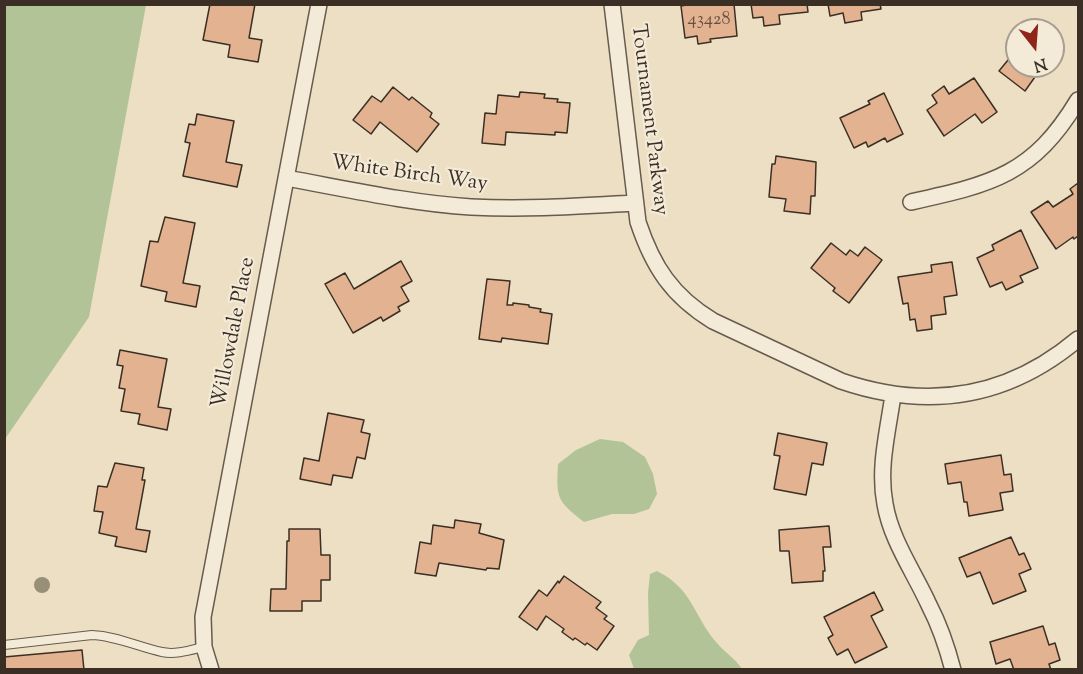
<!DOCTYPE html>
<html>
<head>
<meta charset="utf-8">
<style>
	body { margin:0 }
	#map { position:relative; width:1083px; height:674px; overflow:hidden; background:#ecdfc3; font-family:"Sorts Mill Goudy",serif }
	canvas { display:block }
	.frame { position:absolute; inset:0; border:6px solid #3b2f25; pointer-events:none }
	.north { position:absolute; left:1005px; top:18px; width:60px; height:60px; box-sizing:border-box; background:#f3ead8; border:2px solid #a99f90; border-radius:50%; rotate:163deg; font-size:16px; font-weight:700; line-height:24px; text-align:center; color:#3b2f25 }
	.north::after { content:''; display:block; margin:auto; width:21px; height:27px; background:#8f2418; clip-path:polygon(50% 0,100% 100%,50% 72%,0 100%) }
</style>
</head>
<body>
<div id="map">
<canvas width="1083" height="674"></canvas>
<div class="frame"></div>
<div class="north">N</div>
</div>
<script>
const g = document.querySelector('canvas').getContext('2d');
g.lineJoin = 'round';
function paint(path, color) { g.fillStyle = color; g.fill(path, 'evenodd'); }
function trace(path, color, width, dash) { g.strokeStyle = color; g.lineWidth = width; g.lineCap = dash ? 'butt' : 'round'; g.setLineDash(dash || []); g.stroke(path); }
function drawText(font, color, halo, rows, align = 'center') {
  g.font = font + ' "Sorts Mill Goudy",serif'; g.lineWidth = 4.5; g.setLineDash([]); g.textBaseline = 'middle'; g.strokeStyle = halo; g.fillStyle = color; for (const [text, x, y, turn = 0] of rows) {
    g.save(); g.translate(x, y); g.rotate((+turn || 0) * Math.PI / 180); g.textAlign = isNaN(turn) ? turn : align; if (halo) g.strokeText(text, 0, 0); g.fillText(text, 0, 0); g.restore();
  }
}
const green = new Path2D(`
	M4,5H146L89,317L5,439Z
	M600,439L623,442L645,457L653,474L657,494L649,509L634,514H612L584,522C557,501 556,498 558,464L576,450Z
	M657,571C693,589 693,615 716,642C724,652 736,659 742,669H634L629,655L638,640L649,635L648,593L650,574Z`);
const building = new Path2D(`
	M210,4H255L249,38L262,40L258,62L228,57L230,45L203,40Z
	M692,4H734L737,36L710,39L711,42L698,44L697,36L685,38L681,6Z
	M751,4H807L808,12L779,15L780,24L764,26L763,17L753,18Z
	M828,4H880L881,9L861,12L862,20L845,23L843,13L830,16Z
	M1017,28L1019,30H1017V66H1045L1043,68L1042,67L1025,91L999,71L1017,49L1007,42Z
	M974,78L997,112L982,123L975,114L944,136L927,110L937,103L932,95L944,86L949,94Z
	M393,87L409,100L412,97L432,113L430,117L439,124L417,152L380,122L371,134L353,120L372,96L381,102Z
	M520,92L545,94L544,98L558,99L557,102L570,103L567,133L555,132V135L506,132L505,145L482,143L485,113L496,114L498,95L519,97Z
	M884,93L903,134L887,142L885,138L868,147L866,142L854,148L840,118L870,104L868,101Z
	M197,114L234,121L226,162L242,165L237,187L183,176L190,143L185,142L189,124L195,125Z
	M776,156L816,162L815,196H811L810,214L784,211L786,199L769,197L772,164H775Z
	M1078,183V236L1074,239L1073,237L1056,249L1031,212L1048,201L1053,207L1073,194L1070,189Z
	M165,217L195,223L183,283L200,286L196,307L165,301L167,292L141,286L150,241L158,242Z
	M1021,230L1038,268L1020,276L1023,282L1006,290L1002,282L990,287L977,258L994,250L992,245Z
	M831,243L846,255L850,250L858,256L865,247L882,260L849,303L833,291L835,288L811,268Z
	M401,261L412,281L401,287L409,301L398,307L400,311L383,321L381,317L353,333L325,284L345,273L354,289Z
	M952,262L957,295L944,297L946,314L931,316L932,329L917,331L915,319L910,320L908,303L903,304L898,277L932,272L931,265Z
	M487,279L510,281L507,305H513V303L529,305V307L541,309L540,312L552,314L548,344L502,338L501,342L479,339Z
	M120,350L167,359L158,407L171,409L167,430L138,424L140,414L121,411L125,389L119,388L123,366L117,365Z
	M328,413L364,420L361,432L370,434L365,459L357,457L352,478L333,475L331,485L300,479L304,458L319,461Z
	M778,433L827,443L823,465L812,463L806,495L774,489L780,456L774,455Z
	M1001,455L1004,475L1011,474L1013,491L1000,493L1003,510L969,516L967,502H964L961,482L948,484L945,464Z
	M115,463L144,468L142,480H145L136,529L150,531L146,552L115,546L117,537L99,533L103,512L94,511L98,486L107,487Z
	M455,520L481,524L479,533L504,540L499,569L487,568L486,570L439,563L436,576L415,573L420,542L431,544L433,525L454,528Z
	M829,526L831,547H823L825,571H823V581L792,583L789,551H780L779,530Z
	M289,529H320L321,555H330V580H321V601H302V611H270L271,589H286L287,541H289Z
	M1011,537L1019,555L1024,553L1031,569L1019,574L1026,591L993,604L980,572L967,577L959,558Z
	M564,576L601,602L596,608L607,616L604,619L614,626L597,650L587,643L585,645L575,638L573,640L562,632L564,629L546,616L537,630L519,617L539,590L547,596L558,581L559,583Z
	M874,592L883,610L871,616L887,647L855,663L848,649L837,655L828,638L833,635L824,617Z
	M1043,626L1049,645L1055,643L1060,660L1049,664L1051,670H1014L1010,659L996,664L990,642Z
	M82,650L84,670H4V657Z`);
const lane = new Path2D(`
	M4,645L92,635C117,636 138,647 162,652C175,655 191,650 204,647`);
const street = new Path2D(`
	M612,4L638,222C653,267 672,296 713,321L841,381C929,411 1008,398 1078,339
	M286,178C347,189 409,203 471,207C526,210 581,206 635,203
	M911,202C992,184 1033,175 1078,100
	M893,395C888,431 878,468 885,504C891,540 914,572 929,605C940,626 947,647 953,670
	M211,670L204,647L203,617L319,4`);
const trees = [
	[42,585]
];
const numberNames = [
	["43428",709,21]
];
const streetNames = [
	["Tournament Parkway",648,120,83],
	["White Birch Way",409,175,8],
	["Willowdale Place",235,333,-79]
];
paint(green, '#b2c398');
paint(building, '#e3b391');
trace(building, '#3b2f25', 1.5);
trace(lane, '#675b4c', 10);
trace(street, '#675b4c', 18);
trace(lane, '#f3ead8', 8);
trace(street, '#f3ead8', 15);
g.fillStyle = '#988f79';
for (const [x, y] of trees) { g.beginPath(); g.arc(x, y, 8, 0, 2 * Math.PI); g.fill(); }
drawText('18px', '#655040', null, numberNames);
drawText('21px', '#3b2f25', '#f3ead8', streetNames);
</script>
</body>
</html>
